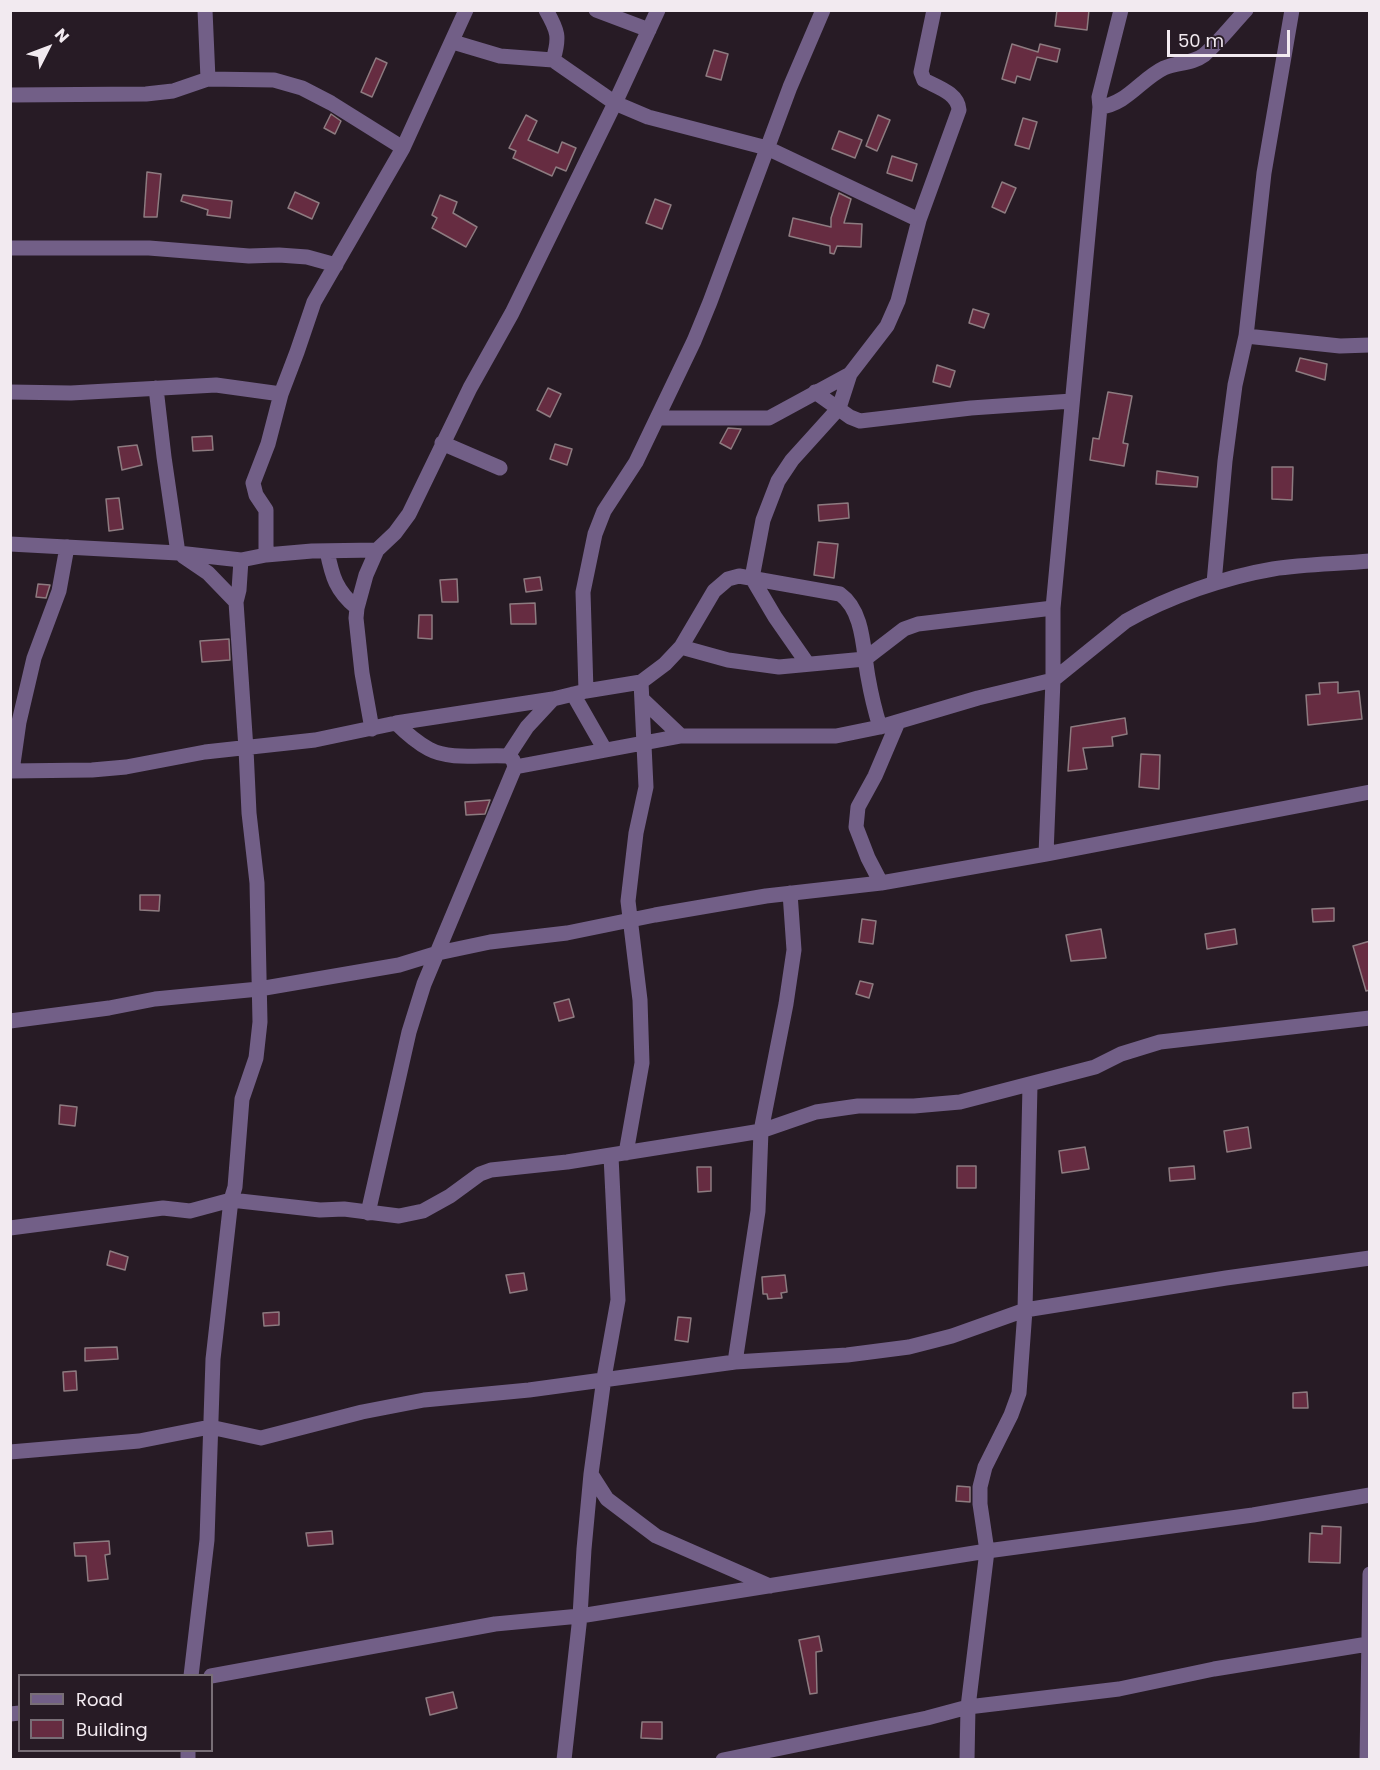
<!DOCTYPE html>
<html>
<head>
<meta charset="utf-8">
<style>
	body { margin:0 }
	#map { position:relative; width:1380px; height:1770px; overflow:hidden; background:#271b25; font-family:Poppins,sans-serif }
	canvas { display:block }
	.frame { position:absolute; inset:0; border:12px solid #f2eaf0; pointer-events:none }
	.legend { position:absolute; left:18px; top:1674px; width:195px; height:78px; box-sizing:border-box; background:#271b25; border:2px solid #786e76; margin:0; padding:8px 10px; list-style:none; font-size:18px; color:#f2eaf0 }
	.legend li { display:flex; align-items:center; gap:12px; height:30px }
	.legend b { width:30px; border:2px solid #786e76 }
	.north { position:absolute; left:18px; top:18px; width:60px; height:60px; -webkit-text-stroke:4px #271b25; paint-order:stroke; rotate:48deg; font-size:16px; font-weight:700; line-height:24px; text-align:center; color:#f2eaf0 }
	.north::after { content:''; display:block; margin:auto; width:21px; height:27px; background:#f2eaf0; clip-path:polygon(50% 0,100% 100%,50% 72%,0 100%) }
	.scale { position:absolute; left:1167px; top:30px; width:123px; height:27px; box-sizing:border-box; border:3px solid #f2eaf0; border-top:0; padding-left:8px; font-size:18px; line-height:21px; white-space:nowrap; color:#f2eaf0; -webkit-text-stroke:4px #271b25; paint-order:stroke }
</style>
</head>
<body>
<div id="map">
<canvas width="1380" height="1770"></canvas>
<div class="frame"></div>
<ul class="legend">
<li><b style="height:8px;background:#725f87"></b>Road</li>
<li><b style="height:16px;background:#662c41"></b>Building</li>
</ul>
<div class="north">N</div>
<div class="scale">50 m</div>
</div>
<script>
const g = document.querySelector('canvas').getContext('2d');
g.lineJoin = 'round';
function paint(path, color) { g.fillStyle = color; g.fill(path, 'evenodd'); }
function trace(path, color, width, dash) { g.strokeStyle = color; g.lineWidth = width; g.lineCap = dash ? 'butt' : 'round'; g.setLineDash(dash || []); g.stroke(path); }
const building = new Path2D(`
	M1057,10H1089L1087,30L1055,26Z
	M1012,44L1038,52L1040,44L1060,49L1057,62L1037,57L1030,80L1017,76L1015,83L1002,79Z
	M714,50L728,54L721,80L706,76Z
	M376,58L387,63L372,97L361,92Z
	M331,114L341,121L335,134L324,128Z
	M526,115L537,121L528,140L558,153L562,142L576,148L566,171L556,167L552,176L513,158L516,151L509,148Z
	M878,115L890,120L877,151L866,146Z
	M1023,118L1037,122L1029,149L1015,145Z
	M839,131L862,140L855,158L832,149Z
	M892,156L917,164L912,181L887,173Z
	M147,172L161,174L157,217H144Z
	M1002,182L1016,188L1005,213L992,207Z
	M295,192L319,203L312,219L288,208Z
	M839,193L851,199L844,223L862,224L861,247L837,246L834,254L830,253V246L789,236L793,218L831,227V218Z
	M183,195L232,201L230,218L207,215L208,210L181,201Z
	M440,195L457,202L453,213L477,227L466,247L432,228L437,218L432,215Z
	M655,199L671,205L662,229L646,223Z
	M973,309L989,314L984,328L969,323Z
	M1300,358L1327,364L1325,380L1296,371Z
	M937,365L955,371L950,387L933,382Z
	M548,388L561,394L550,417L537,410Z
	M1108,392L1132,396L1123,443L1128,444L1124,466L1090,460L1093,438L1099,439Z
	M728,428L741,429L731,449L720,443Z
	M212,436L213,450L193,451L192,437Z
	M555,444L572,449L567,465L550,459Z
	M137,445L142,465L122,470L118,447Z
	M1272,467H1293L1292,500L1272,499Z
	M1157,471L1198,477L1197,487L1156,484Z
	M119,498L123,529L109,531L106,499Z
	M848,503L849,518L819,521L818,505Z
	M818,542L838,544L834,578L814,575Z
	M540,577L542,590L526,592L524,579Z
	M457,579L458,602H442L440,580Z
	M38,584L50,585L46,598L36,597Z
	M535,603L536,624H511L510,604Z
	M419,615H432V639L418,638Z
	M229,639L230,660L202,662L200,641Z
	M1338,682V693L1359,691L1362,719L1308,725L1306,695L1320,694L1319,683Z
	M1125,718L1127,734L1112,737L1113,746L1083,748L1087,769L1068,771L1071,727Z
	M1141,754L1160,755L1159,789L1139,787Z
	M490,800L485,814L466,815L465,802Z
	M140,895H160L159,911L140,910Z
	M1334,908V921L1313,922L1312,909Z
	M862,919L876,921L873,944L859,942Z
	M1101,929L1106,958L1071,961L1066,935Z
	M1235,929L1237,944L1207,949L1205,934Z
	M1370,941V990L1366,991L1353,946Z
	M860,981L873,984L869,998L856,994Z
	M569,999L574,1017L559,1021L554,1003Z
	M60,1105L77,1107L75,1126L59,1124Z
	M1248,1127L1251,1148L1227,1152L1224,1131Z
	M1085,1147L1089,1169L1062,1173L1059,1151Z
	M957,1166H976V1188H957Z
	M1194,1166L1195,1179L1170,1181L1169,1168Z
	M697,1167H711V1191L698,1192Z
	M110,1251L128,1257L125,1270L107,1265Z
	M524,1273L527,1290L510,1293L506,1275Z
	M785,1275L787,1292L781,1293L782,1298L768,1299L767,1294H763L762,1277Z
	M279,1312V1325L264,1326L263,1313Z
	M678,1317L691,1318L688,1342L675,1340Z
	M117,1347L118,1359L85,1361V1348Z
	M76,1371L77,1390L64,1391L63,1372Z
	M1307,1392L1308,1408H1293V1393Z
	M957,1486L970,1487V1502L956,1501Z
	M1322,1526L1341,1527L1340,1563L1309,1562L1310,1533L1322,1534Z
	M332,1531L333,1544L308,1546L306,1533Z
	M109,1541L110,1554L105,1555L108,1579L88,1581L86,1556H75L74,1543Z
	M819,1636L822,1651L816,1652L817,1693L810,1694L799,1640Z
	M453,1692L457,1708L430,1715L426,1698Z
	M642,1722H662V1739L641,1738Z`);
const street = new Path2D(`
	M205,10L208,79
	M546,10C558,31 560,37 553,60
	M596,10L649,30
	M453,42L500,56L553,60L615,103L648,117L767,148L919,220
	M10,95L146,94L173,91L208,79L274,80L302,88L331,103L403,148
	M1100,107C1127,104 1141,79 1164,68C1177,62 1192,64 1204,55C1219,42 1232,25 1246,10
	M10,248H149L249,256L279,255L307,257L336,265
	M1246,336L1340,346L1370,345
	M156,388L164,457L178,553
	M10,392L71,393L216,385L281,394
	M815,392L850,417L860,421L971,408L1072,401
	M657,418H769L850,374
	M442,443L500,468
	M10,544L178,553L241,560L266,555L312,551L377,550
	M327,551C332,576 336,591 357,608
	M266,555V510L256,495L253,483L268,444L281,394L297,352L314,302L403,148L466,10
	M183,556L208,573L236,602
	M1214,583L1225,461L1235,385L1246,336L1264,173L1292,10
	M681,647L728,660L779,667L865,659L904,629L918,624L1053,608
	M807,663L775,617L752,578L763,520L778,481L792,460L839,408L850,374L887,326L898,301L919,220L959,110C958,93 937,87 924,80L921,72L934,10
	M586,691L583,592L595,534L604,511L636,462L694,341L710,302L790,87L823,10
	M573,694L605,750
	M643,700L681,736
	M396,723C406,733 416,742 429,749C451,761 483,754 508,756L513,760L515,767
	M372,729L362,673L356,618L357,608L366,575L377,550L395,533L409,514L470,388L512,313L615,103L658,10
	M508,756L527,727L553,699
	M515,767L681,736H836L880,727L978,698L1053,680L1126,621C1168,597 1225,577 1273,569C1305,564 1338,564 1370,561
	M10,771L92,770L126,767L205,752L315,740L396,723L553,699L586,691L641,682L665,664L681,647L714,591L728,579L739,576L840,594C864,611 863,650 868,677C871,694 875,711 880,727
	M12,771L19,722L34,658L59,591L67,547
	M1046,854L1053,680V608L1100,107L1099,97L1121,10
	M881,883L868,858L856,827L858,807L875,776L898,722
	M10,1021L109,1008L155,999L259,989L399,965L438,953L490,942L567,933L655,915L766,896L881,883L1046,854L1370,792
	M626,1153L642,1063L640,1000L628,901L636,833L646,787L641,682
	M368,1213L409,1032L424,984L515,767
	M10,1228L163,1208L190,1211L231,1200L320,1210L344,1209L399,1216L423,1211L450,1196L480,1174L491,1170L567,1162L737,1135L761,1131L816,1112L858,1106H914L960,1102L1095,1067L1121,1054L1160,1042L1370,1018
	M735,1362L758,1211L761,1131L786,1004L794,950L790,893
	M10,1452L139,1441L210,1427L261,1438L362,1412L424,1400L529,1390L735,1362L847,1355L909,1347L952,1336L1025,1310L1226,1278L1370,1258
	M591,1474L607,1499L656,1536L770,1586
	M191,1676L207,1540L213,1359L231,1200L235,1187L242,1099L256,1058L260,1022L257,883L249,813L246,749L236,602L239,590L241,560
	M211,1676L495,1624L580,1616L987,1551L1253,1515L1370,1495
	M10,1714L20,1713
	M188,1750V1760
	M564,1760L580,1616L584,1549L591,1474L604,1378L618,1300L611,1156
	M723,1760L927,1718L968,1707L1119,1689L1214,1669L1368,1644
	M967,1760L968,1707L987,1551L980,1504V1487L985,1467L1011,1415L1019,1393L1025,1310L1030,1085
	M1367,1760L1370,1574`);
paint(building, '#662c41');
trace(building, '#8d7b80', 1.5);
trace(street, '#725f87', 15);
</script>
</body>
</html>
